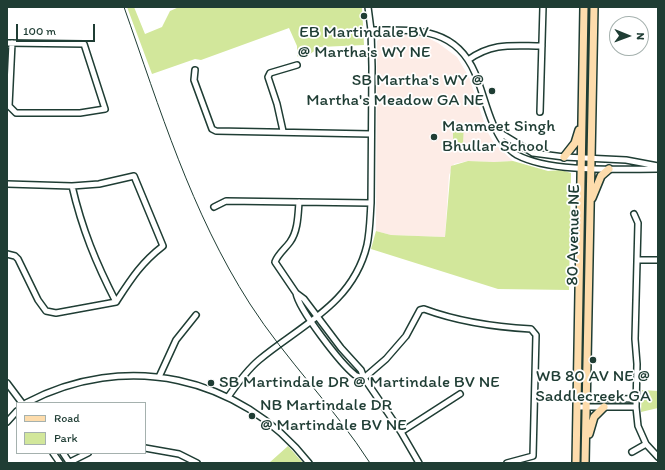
<!DOCTYPE html>
<html>
<head>
<meta charset="utf-8">
<style>
	body { margin:0 }
	#map { position:relative; width:665px; height:470px; overflow:hidden; background:#fff; font-family:Itim,sans-serif }
	canvas { display:block }
	.frame { position:absolute; inset:0; border:8px solid #1f3d34; pointer-events:none }
	.legend { position:absolute; left:16px; top:402px; width:130px; height:52px; box-sizing:border-box; background:#fff; border:1px solid #a5b1ae; margin:0; padding:5px 7px; list-style:none; font-size:12px; color:#1f3d34 }
	.legend li { display:flex; align-items:center; gap:8px; height:20px }
	.legend b { width:20px; border:1px solid #a5b1ae }
	.north { position:absolute; left:609px; top:16px; width:40px; height:40px; box-sizing:border-box; background:#fff; border:1px solid #a5b1ae; border-radius:50%; rotate:91deg; font-size:11px; font-weight:700; line-height:16px; text-align:center; color:#1f3d34 }
	.north::after { content:''; display:block; margin:auto; width:14px; height:18px; background:#1f3d34; clip-path:polygon(50% 0,100% 100%,50% 72%,0 100%) }
	.scale { position:absolute; left:16px; top:24px; width:79px; height:18px; box-sizing:border-box; border:2px solid #1f3d34; border-top:0; padding-left:5px; font-size:12px; line-height:14px; white-space:nowrap; color:#1f3d34; -webkit-text-stroke:3px #fff; paint-order:stroke }
</style>
</head>
<body>
<div id="map">
<canvas width="665" height="470"></canvas>
<div class="frame"></div>
<ul class="legend">
<li><b style="height:5px;background:#fddcac"></b>Road</li>
<li><b style="height:11px;background:#d2e79b"></b>Park</li>
</ul>
<div class="north">N</div>
<div class="scale">100 m</div>
</div>
<script>
const g = document.querySelector('canvas').getContext('2d');
g.lineJoin = 'round';
function paint(path, color) { g.fillStyle = color; g.fill(path, 'evenodd'); }
function trace(path, color, width, dash) { g.strokeStyle = color; g.lineWidth = width; g.lineCap = dash ? 'butt' : 'round'; g.setLineDash(dash || []); g.stroke(path); }
function drawText(font, color, halo, rows, align = 'center') {
  g.font = font + ' Itim,sans-serif'; g.lineWidth = 3.5; g.setLineDash([]); g.textBaseline = 'middle'; g.strokeStyle = halo; g.fillStyle = color; for (const [text, x, y, turn = 0] of rows) {
    g.save(); g.translate(x, y); g.rotate((+turn || 0) * Math.PI / 180); g.textAlign = isNaN(turn) ? turn : align; if (halo) g.strokeText(text, 0, 0); g.fillText(text, 0, 0); g.restore();
  }
}
const built = new Path2D(`
	M384,35H415L428,38L438,43L457,57L469,77L487,131L494,143L513,161L494,162L468,161L454,164L449,175L445,237L391,235L376,231L377,41Z`);
const green = new Path2D(`
	M127,7H134L145,34L162,27L170,11L179,7H362L364,45L320,47L303,59L297,56V46L289,28L201,60L195,59L152,74Z
	M453,123H464L463,143H453Z
	M468,161L494,162L513,161L548,171L561,170L571,173L569,290L498,289L371,249L376,231L391,235L445,237L451,166Z
	M642,390L658,391V408L641,412Z
	M288,446L303,463H269Z`);
const minor = new Path2D(`
	M371,30C414,30 455,26 475,73C482,90 486,108 493,124C499,137 505,148 517,155C551,173 619,169 658,169
	M7,43L84,44L105,109L80,113H16L9,106L12,43
	M468,60C493,42 513,46 542,46
	M195,70L194,80L212,129L216,131L371,134
	M540,112L543,7
	M283,131L277,104L268,77L270,73L297,65
	M497,131L533,153L564,157L626,160L658,166
	M7,184L72,186L99,184L134,176L163,246C141,263 131,279 116,302L56,313L46,311L38,300L18,259L15,256L7,254
	M72,186C82,229 96,263 116,302
	M299,202C298,215 298,231 290,242C285,249 278,254 275,262L296,293L304,299L341,348L361,370L364,378L401,432L419,463
	M214,207L226,201L371,203
	M634,214L638,223L635,339L637,364L636,407L638,426L646,444L658,457
	M637,260H658
	M296,293C299,310 341,364 355,375C358,377 361,377 364,378
	M159,377L176,340L196,315
	M364,378L386,359L406,336L420,310L424,309C459,322 495,327 531,329L536,335L533,456L507,463
	M7,383L22,403
	M228,397C237,384 247,370 259,360C301,325 353,304 367,245C370,231 370,217 371,203L372,67L371,30L368,7
	M577,398L636,399
	M26,403C125,351 239,375 309,463
	M577,407H636
	M7,422L17,411
	M401,432L460,394
	M145,448L179,454L197,463
	M632,452L646,444
	M53,453L60,463
	M63,453L69,462
	M68,463L88,453`);
const major = new Path2D(`
	M564,157L575,143L579,130
	M592,198L601,176L609,169
	M589,434L594,417L604,407
	M576,463L584,7
	M585,463L594,7`);
const tram = new Path2D(`
	M124,7C160,109 191,212 250,304C286,360 334,407 370,463`);
const markers = [
	[364,16,4,"#1f3d34"],
	[492,91,4,"#1f3d34"],
	[434,137,4,"#1f3d34"],
	[593,360,4,"#1f3d34"],
	[211,383,4,"#1f3d34"],
	[252,416,4,"#1f3d34"]
];
const poiNames = [
	["EB Martindale BV",364,33,"center"],
	["@ Martha's WY NE",364,53,"center"],
	["SB Martha's WY @",484,81,"right"],
	["Martha's Meadow GA NE",484,101,"right"],
	["Manmeet Singh",442,127],
	["Bhullar School",442,147],
	["WB 80 AV NE @",593,377,"center"],
	["Saddlecreek GA",593,397,"center"],
	["SB Martindale DR @ Martindale BV NE",219,383],
	["NB Martindale DR",260,406],
	["@ Martindale BV NE",260,426]
];
const streetNames = [
	["80 Avenue NE",574,235,-89]
];
paint(built, '#fdece6');
paint(green, '#d2e79b');
trace(minor, '#1f3d34', 8);
trace(major, '#1f3d34', 10);
trace(minor, '#fff', 5);
trace(major, '#fddcac', 7);
trace(tram, '#1f3d34', 1);
for (const [x, y, r, color] of markers) { const dot = new Path2D(); dot.arc(x, y, r, 0, 2 * Math.PI); g.fillStyle = color; g.fill(dot); trace(dot, '#fff', 1.5); }
drawText('17px', '#1f3d34', '#fff', poiNames, 'left');
drawText('17px', '#1f3d34', '#fff', streetNames);
</script>
</body>
</html>
